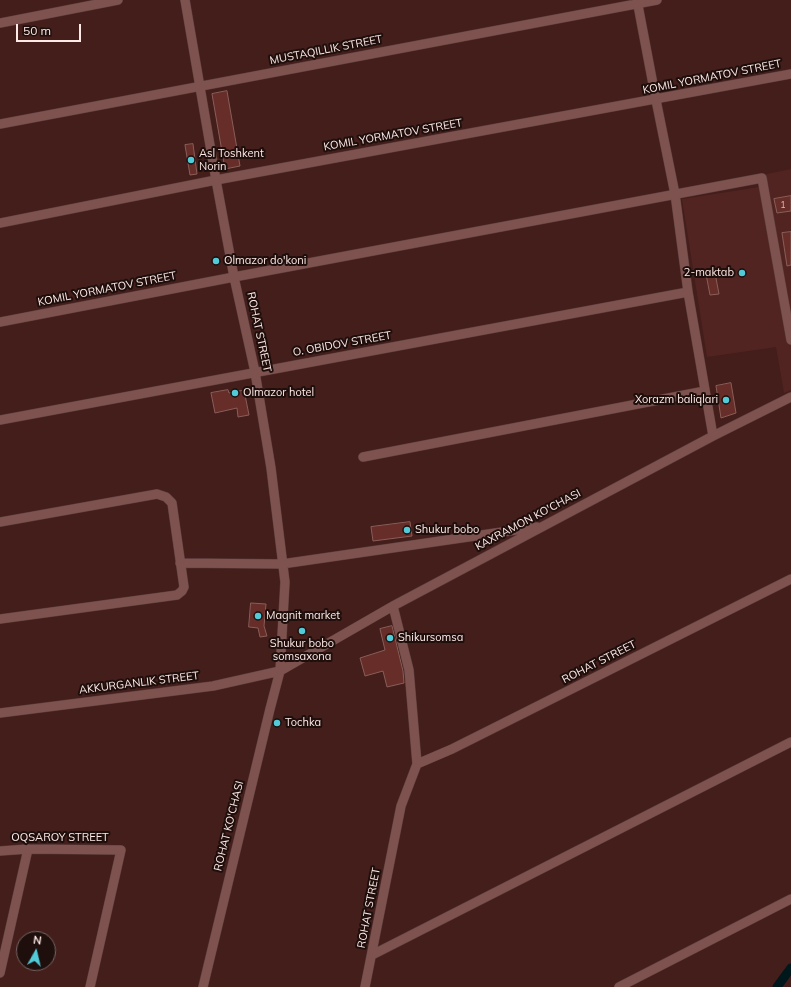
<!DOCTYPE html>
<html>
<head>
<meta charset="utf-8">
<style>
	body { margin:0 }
	#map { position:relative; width:791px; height:987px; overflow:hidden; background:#431e1b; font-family:Mulish,sans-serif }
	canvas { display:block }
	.north { position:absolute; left:16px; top:931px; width:40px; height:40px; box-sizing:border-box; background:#1e0e0c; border:1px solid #786664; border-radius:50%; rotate:8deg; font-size:11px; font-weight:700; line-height:16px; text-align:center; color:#ffeae7 }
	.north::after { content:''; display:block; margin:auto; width:14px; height:18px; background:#52cbd9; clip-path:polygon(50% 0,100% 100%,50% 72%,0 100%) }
	.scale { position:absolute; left:16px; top:24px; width:65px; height:18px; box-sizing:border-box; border:2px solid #ffeae7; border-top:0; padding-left:5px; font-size:12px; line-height:14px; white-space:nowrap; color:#ffeae7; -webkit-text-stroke:3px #1e0e0c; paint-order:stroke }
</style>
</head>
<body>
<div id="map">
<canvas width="791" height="987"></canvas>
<div class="north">N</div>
<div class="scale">50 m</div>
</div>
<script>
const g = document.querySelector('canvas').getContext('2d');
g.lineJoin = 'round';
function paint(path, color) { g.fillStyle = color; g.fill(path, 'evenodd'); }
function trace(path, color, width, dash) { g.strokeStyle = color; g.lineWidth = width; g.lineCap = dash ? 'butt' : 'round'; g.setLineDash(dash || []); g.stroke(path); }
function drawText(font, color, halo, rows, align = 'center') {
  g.font = font + ' Mulish,sans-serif'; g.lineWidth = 4; g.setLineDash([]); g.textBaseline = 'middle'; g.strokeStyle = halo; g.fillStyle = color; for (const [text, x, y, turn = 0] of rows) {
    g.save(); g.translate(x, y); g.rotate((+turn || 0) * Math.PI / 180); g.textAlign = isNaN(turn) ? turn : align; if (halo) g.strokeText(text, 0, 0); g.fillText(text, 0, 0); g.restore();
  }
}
const built = new Path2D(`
	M791,169V390L784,393L776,347L707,357L682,199L766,186L762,175Z`);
const canal = new Path2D(`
	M777,987L791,968`);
const building = new Path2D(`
	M227,91L240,166L225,169L212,94Z
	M193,144L197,174L190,175L185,145Z
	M791,196V211L777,213L774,199Z
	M791,232V265L787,266L782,233Z
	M715,273L719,294L710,295L706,274Z
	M731,383L736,413L721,418L716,386Z
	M228,390L229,393L244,390L249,415L238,417L237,408L215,413L211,393Z
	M410,522L412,536L373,541L371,527Z
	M251,603L266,604L264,626L267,636L260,637L258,628L249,627Z
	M392,626L403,671L404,683L387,687L383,671L365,676L360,658L385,650L380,629Z`);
const minor = new Path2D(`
	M185,0L216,180L234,277L255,372L271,468L285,582L280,671L270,709L203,987
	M637,0L656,100L675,194L688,292L713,436
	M0,23L118,0
	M0,124L657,0
	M0,223L216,180L791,74
	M0,322L234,277L762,178L791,340
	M0,420L688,292
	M363,457L705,391
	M0,522L157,494L166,497L172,503L184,587L182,591L177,595L0,619
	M180,563L282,564L537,527
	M0,713L213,686L280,671L393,606L713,436L791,397
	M417,764L452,749L791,579
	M0,851L28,849L121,850L90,987
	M372,955L791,742
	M0,973L28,849
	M365,987L401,806L417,764L409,670L393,606
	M619,987L791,899`);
const markers = [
	[191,160,4,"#52cbd9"],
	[216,261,4,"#52cbd9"],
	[742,273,4,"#52cbd9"],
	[235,393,4,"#52cbd9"],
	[726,400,4,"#52cbd9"],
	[407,530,4,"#52cbd9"],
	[258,616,4,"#52cbd9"],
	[302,631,4,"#52cbd9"],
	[390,638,4,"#52cbd9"],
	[277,723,4,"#52cbd9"]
];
const numberNames = [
	["1",783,205]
];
const streetNames = [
	["MUSTAQILLIK STREET",326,50,-11],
	["KOMIL YORMATOV STREET",712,77,-11],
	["KOMIL YORMATOV STREET",393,135,-10],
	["KOMIL YORMATOV STREET",107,289,-11],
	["ROHAT STREET",259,332,78],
	["O. OBIDOV STREET",342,344,-10],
	["KAXRAMON KO'CHASI",528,520,-28],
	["ROHAT STREET",599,662,-27],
	["AKKURGANLIK STREET",139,683,-7],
	["ROHAT KO'CHASI",229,826,-76],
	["OQSAROY STREET",60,838],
	["ROHAT STREET",369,908,-79]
];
const poiNames = [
	["Asl Toshkent",199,154],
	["Norin",199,167],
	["Olmazor do'koni",224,261],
	["2-maktab",734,273,"right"],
	["Olmazor hotel",243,393],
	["Xorazm baliqlari",718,400,"right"],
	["Shukur bobo",415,530],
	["Magnit market",266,616],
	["Shikursomsa",398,638],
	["Shukur bobo",302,644,"center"],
	["somsaxona",302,657,"center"],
	["Tochka",285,723]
];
paint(built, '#512421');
trace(canal, '#00181b', 9);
paint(building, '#672d29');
trace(building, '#895e59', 1);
trace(minor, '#5c3d3b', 10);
trace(minor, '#7e534f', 9);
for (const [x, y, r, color] of markers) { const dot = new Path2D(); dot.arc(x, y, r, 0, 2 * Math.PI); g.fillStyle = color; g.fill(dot); trace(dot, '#1e0e0c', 1.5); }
drawText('9px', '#d9bbb8', null, numberNames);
drawText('11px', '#ffeae7', '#1e0e0c', streetNames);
drawText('11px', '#ffeae7', '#1e0e0c', poiNames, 'left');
</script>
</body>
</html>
